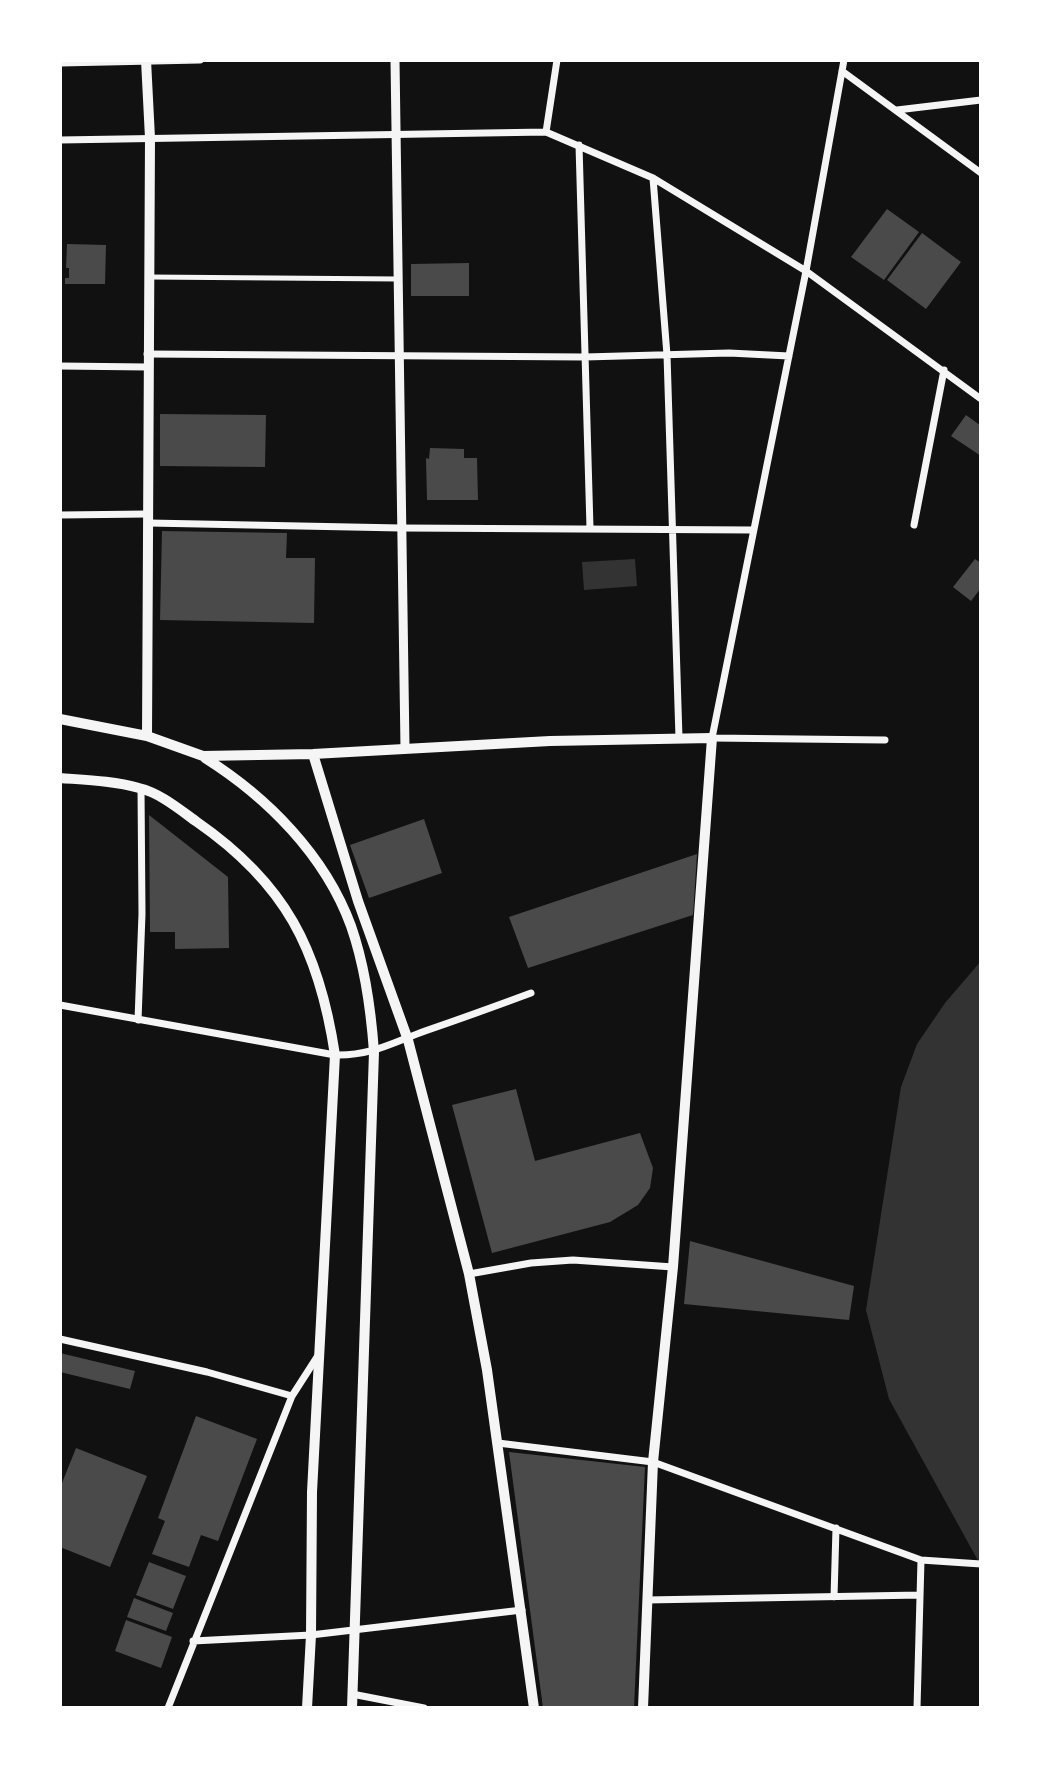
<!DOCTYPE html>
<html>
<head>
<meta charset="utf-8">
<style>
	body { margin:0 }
	#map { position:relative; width:1041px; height:1768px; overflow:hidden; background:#111; font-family:"Public Sans",sans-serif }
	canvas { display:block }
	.frame { position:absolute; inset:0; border:62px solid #fff; pointer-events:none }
</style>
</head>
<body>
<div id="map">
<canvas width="1041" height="1768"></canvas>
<div class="frame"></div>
</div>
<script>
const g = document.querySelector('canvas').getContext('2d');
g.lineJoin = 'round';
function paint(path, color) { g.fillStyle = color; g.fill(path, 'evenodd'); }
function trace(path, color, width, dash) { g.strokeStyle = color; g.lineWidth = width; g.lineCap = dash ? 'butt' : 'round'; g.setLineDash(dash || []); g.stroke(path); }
const water = new Path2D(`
	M635,559L637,586L584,590L582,562Z
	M981,961V1566L889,1399L866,1310L901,1087L917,1044L945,1003Z`);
const building = new Path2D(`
	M887,209L919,232L884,280L851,257Z
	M922,233L961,262L926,309L887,280Z
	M67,244L106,245L105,284H65V278H69V268H66Z
	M469,263V296H411V264Z
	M160,414L266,415L265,467L160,466Z
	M966,415L981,426V456L951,436Z
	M430,448L464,449V458H477L478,500H427L426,458L429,459Z
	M162,531L287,533L286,558H315L314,623L160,620Z
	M975,559L981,563V588L971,601L953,587Z
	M149,815L228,877L229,948L175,949V932H150Z
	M424,819L442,873L369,898L350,845Z
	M697,854L693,915L528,968L509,917Z
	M516,1089L535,1161L640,1133L653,1168L650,1188L638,1205L610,1222L492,1253L452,1105Z
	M690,1241L854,1286L849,1320L684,1304Z
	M60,1353L135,1371L130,1389L60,1372Z
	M196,1416L257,1439L218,1541L201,1535L189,1567L152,1554L165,1521L158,1518Z
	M76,1448L147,1476L110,1567L60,1547V1488Z
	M509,1452L645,1467L634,1708H543Z
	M149,1562L186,1576L173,1609L136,1595Z
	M134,1598L173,1613L166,1631L127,1617Z
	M126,1620L172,1637L161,1668L115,1651Z`);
const pedestrian = new Path2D(`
	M149,277L398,279`);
const minor = new Path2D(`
	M844,60L806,271L712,738L885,740
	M60,63L200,60
	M842,71L981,173
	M897,110L981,100
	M546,132L557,60
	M60,140L546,132L653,178L806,271L981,399
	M579,145L590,528
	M653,178L667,355L679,738
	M147,354L585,357L729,353L789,356
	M60,366L147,367
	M60,515L148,514
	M149,523L401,528L753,530
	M914,525L944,370
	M60,1005L335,1055C371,1056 392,1043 425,1031C460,1019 496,1006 531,993
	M138,1020L142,914L141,788
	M469,1274L531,1263L573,1260L673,1267
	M60,1339L207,1372L292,1396
	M498,1443L653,1462L921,1560L981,1564
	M834,1597L836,1528
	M647,1600L920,1595
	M193,1641L311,1635L522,1610
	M352,1694L424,1708
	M168,1708L292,1396L319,1354
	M917,1708L921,1560`);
const tertiary = new Path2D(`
	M395,60L405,748`);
const secondary = new Path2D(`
	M146,60L150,138L147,736
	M60,719L147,736L203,756L313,754L550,741L712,738L673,1267L653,1462L643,1708
	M313,754L358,901L408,1040L469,1274L487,1370L534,1708
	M205,758C267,797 325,855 351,926C365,966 371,1010 374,1052L352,1708
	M60,778C86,780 114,781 139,788C160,793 179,809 197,822C285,883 319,949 335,1055L312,1492L311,1635L307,1708`);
paint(water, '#333');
paint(building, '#4a4a4a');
trace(pedestrian, '#f5f5f5', 5);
trace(minor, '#f5f5f5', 7);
trace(tertiary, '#f5f5f5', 9);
trace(secondary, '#f5f5f5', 10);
</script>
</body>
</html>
